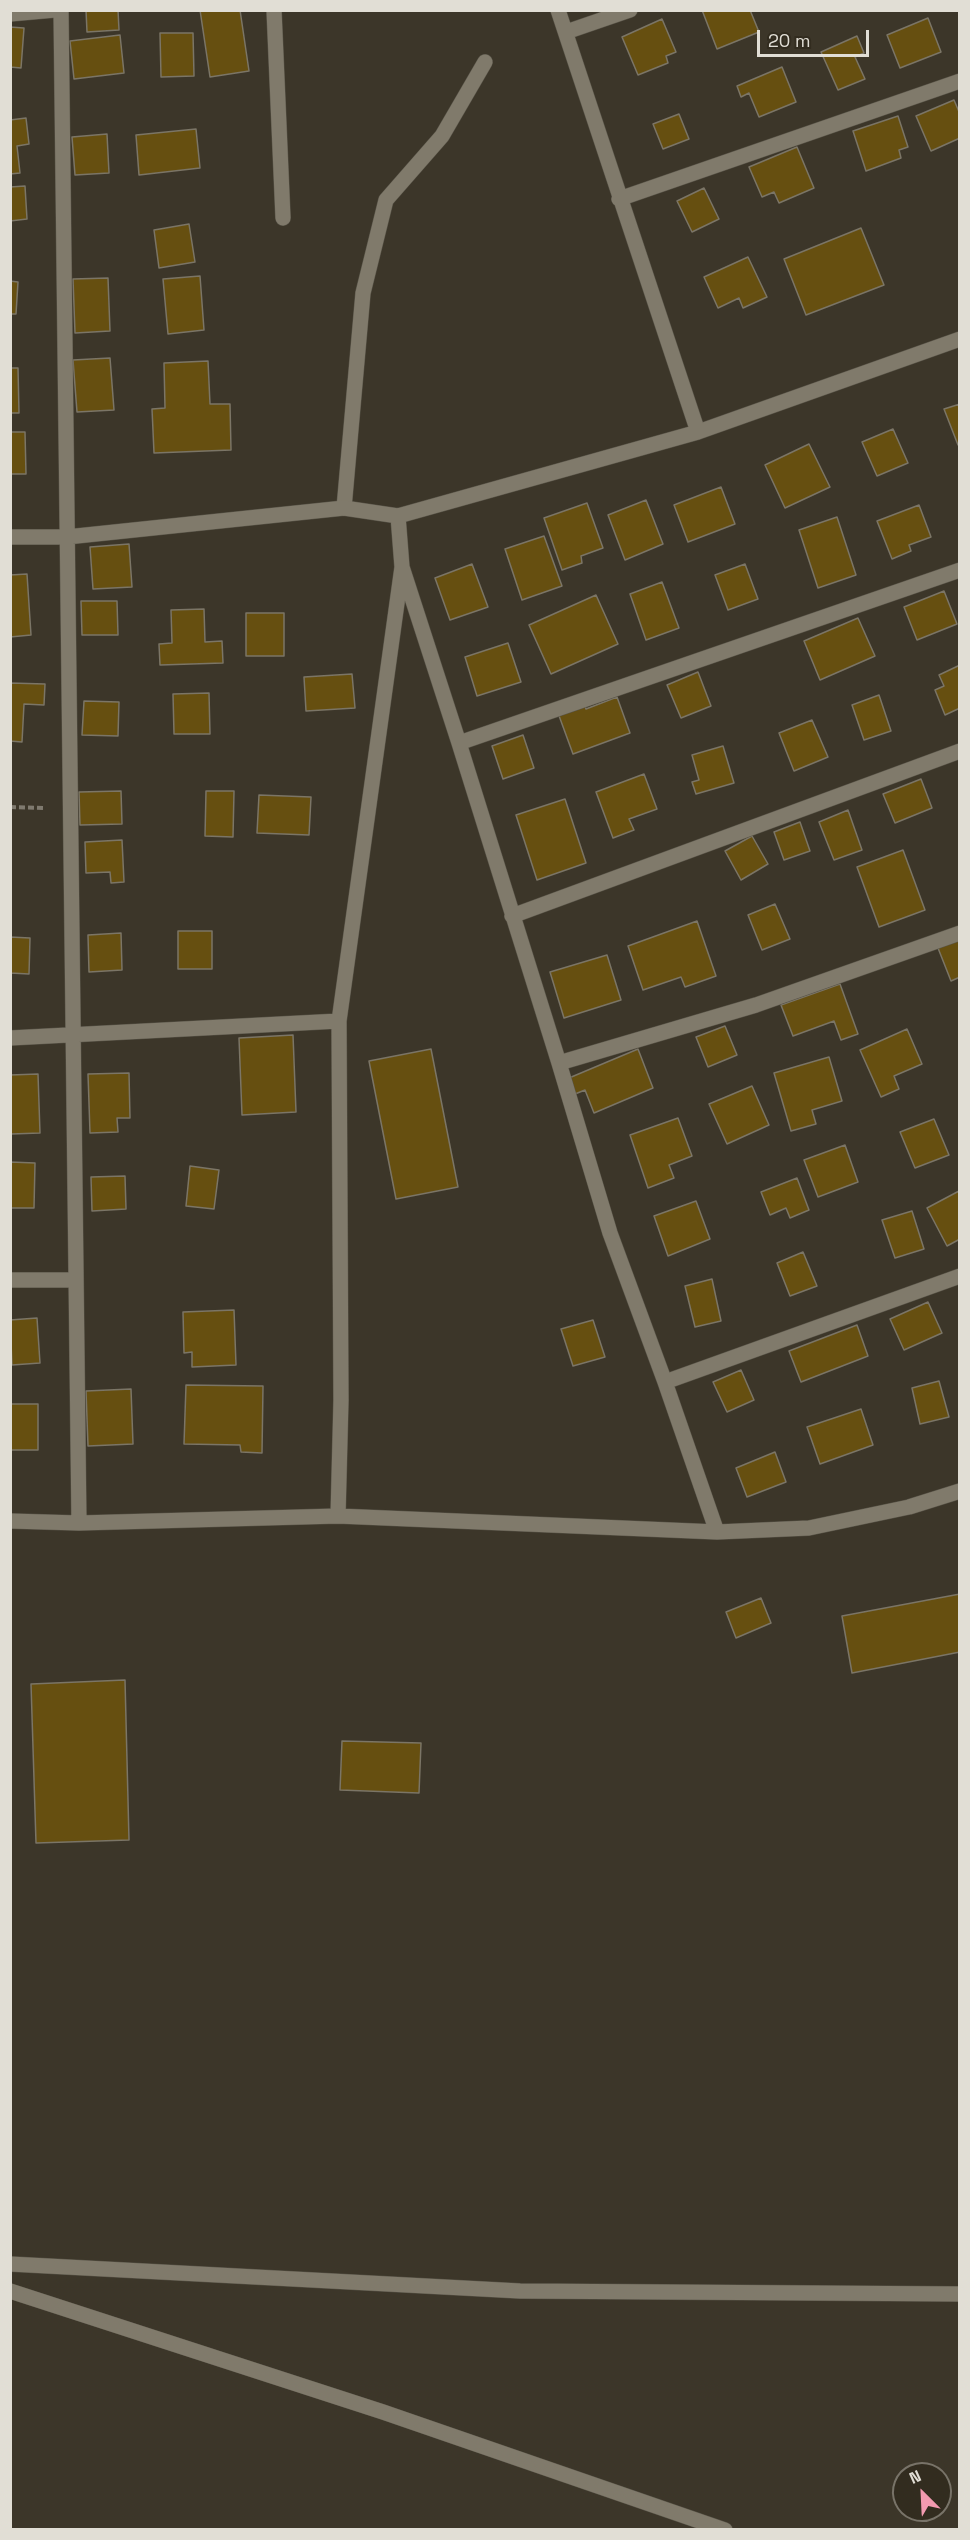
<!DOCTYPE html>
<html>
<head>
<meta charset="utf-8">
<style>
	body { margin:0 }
	#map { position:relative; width:970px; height:2540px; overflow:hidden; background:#3c3629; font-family:"Space Grotesk",sans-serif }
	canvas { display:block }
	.frame { position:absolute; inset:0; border:12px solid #e1ded5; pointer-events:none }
	.north { position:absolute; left:892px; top:2462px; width:60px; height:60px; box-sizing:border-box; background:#322c1f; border:2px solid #787368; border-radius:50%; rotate:336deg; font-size:16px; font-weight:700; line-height:24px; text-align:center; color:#e1ded5 }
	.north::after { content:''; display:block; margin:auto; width:21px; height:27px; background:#f29ab0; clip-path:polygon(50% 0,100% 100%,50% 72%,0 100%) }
	.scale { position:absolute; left:757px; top:30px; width:112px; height:27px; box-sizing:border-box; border:3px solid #e1ded5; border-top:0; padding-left:8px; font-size:18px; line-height:21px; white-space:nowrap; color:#e1ded5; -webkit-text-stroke:4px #322c1f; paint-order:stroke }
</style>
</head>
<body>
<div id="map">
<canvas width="970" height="2540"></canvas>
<div class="frame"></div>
<div class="north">N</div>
<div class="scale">20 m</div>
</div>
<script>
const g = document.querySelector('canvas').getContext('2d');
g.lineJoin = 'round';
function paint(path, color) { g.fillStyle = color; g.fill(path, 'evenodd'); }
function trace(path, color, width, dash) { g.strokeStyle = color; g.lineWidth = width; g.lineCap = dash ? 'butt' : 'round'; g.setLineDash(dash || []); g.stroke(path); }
const building = new Path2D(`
	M86,10H118L119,30L87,32Z
	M200,10H240L249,71L210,77Z
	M702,10H750L759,32L717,49Z
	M928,18L941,52L900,68L887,35Z
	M662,19L676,52L666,56L668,63L638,75L622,37Z
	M10,27L24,28L21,68L10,67Z
	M160,33H193L194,76L161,77Z
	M120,35L124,73L74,79L70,41Z
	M857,36L864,53L855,57L865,79L838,90L821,52Z
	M782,67L796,102L759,117L749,93L741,97L737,86Z
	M954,100L960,114V138L931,151L916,116Z
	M679,114L689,139L663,149L653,124Z
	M898,116L908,147L899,150L901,158L866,171L853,131Z
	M26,118L29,144L17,146L20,173L10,174V120Z
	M196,129L200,168L139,175L136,135Z
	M107,134L109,173L75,175L72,137Z
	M797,147L814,188L779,203L774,192L762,197L749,167Z
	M25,186L27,219L10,221V187Z
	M704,188L719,219L692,232L677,201Z
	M189,224L195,262L159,268L154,230Z
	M861,228L884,285L806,315L784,259Z
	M748,257L767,297L743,308L739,298L718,308L704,277Z
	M200,276L204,330L168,334L163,279Z
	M108,278L110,331L75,333L73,279Z
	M10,281L18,282L16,314H10Z
	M110,358L114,410L77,412L73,360Z
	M208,361L210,404H230L231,450L154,453L152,409L165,408L164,363Z
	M10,368H18L19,413H10Z
	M960,404V444L958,445L944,409Z
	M893,429L908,463L877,476L862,442Z
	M10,432H25L26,474H10Z
	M809,444L830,487L785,508L765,465Z
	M721,487L735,524L688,542L674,505Z
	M646,500L663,544L625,560L608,515Z
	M587,503L603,548L581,556L582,563L562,570L544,518Z
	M919,505L931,537L909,545L911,551L892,559L877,521Z
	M837,517L856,575L818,588L799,530Z
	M544,536L562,586L522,600L505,549Z
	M129,544L132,587L93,589L90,547Z
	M472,564L488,607L450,620L435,578Z
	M745,564L758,599L728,610L715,575Z
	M27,574L31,635L10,637V575Z
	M662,582L679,628L646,640L630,594Z
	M944,591L957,624L917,640L904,607Z
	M596,595L618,644L551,674L529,625Z
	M81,601H117L118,635H82Z
	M204,609L205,642L222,641L223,663L160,665L159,644L172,643L171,610Z
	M246,613H284V656H246Z
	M858,618L875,656L820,680L804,641Z
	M508,643L521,682L477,696L465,657Z
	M960,665V708L945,715L935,690L944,686L939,675Z
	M698,672L711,706L681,718L667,685Z
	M352,674L355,708L306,711L304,677Z
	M10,683L45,684L44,705L24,704L22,742L10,741Z
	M209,693L210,734H174L173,694Z
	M879,695L891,731L864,740L852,705Z
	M617,697L630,733L573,754L558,713L584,703L586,709Z
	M84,701L119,702L118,736L82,735Z
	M812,720L828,757L794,771L779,733Z
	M523,735L534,768L503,779L492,746Z
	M723,746L734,783L696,794L692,782L699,780L692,755Z
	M644,774L657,809L629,819L634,830L613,838L596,792Z
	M921,779L932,808L895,823L883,794Z
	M121,791L122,824L80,825L79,792Z
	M206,791H234L233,837L205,836Z
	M259,795L311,797L309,835L257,833Z
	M565,799L586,863L537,880L516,815Z
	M848,810L862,850L834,860L819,822Z
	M800,822L810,851L784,860L774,832Z
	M752,836L768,864L741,880L725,851Z
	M122,840L124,882L111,883L110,872L86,873L85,842Z
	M903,850L925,910L879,927L857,867Z
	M775,904L790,939L762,950L748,915Z
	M697,921L716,976L685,987L681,977L643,990L628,946Z
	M178,931H212V969H178Z
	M121,933L122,970L89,972L88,935Z
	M10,937L30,938L29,974L10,973Z
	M960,938V977L951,981L938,948Z
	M607,955L621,1000L564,1018L550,972Z
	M840,984L858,1034L841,1040L834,1021L793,1036L781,1005Z
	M725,1026L737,1055L708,1067L696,1037Z
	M907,1029L922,1064L894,1076L899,1089L881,1097L860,1050Z
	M293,1035L296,1112L242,1115L239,1038Z
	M431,1049L458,1187L396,1199L369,1061Z
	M638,1049L653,1088L594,1113L585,1090L575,1094L569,1078Z
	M829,1057L842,1101L812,1110L816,1124L791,1131L774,1073Z
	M129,1073L130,1118H117L118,1132L90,1133L88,1074Z
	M38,1074L40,1133L11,1134L10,1075Z
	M752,1086L769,1125L727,1144L709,1104Z
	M678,1118L692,1156L669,1165L674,1178L648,1188L630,1135Z
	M934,1119L949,1155L915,1168L900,1132Z
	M845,1145L858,1182L818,1197L804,1160Z
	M10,1162L35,1163L34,1208H10Z
	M190,1166L219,1170L214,1209L186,1206Z
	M125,1176L126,1209L92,1211L91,1177Z
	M797,1178L809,1210L790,1218L786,1208L770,1215L761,1192Z
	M959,1191L960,1239L947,1246L927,1208Z
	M696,1201L710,1239L668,1256L654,1216Z
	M912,1211L924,1249L895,1258L882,1220Z
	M803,1252L817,1286L790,1296L777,1263Z
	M712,1279L721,1321L695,1327L685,1286Z
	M928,1302L942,1333L904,1350L890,1319Z
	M234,1310L236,1365L192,1367V1352L184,1353L183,1312Z
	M37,1318L40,1363L12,1365L10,1320Z
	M593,1320L605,1357L573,1366L561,1329Z
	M857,1325L868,1356L801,1382L789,1351Z
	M741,1370L754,1400L727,1412L713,1382Z
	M939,1381L949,1417L920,1424L912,1388Z
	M186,1385L263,1386L262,1453L241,1452L240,1445L184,1444Z
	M131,1389L133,1444L88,1446L86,1391Z
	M10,1404H38V1450H10Z
	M861,1409L873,1445L820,1464L807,1427Z
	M775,1452L786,1482L747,1497L736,1468Z
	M960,1594V1652L852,1673L842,1616Z
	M761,1598L771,1623L736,1638L726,1612Z
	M125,1680L129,1840L36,1843L31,1684Z
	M342,1741L421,1743L419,1793L340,1790Z`);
const path = new Path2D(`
	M10,807L46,808`);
const lane = new Path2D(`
	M344,508L363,293L386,200L442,136L485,62`);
const street = new Path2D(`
	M61,10L79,1523
	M274,10L283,218
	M558,10L698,432
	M10,14L55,10
	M566,32L630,10
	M619,199L960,81
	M398,516L402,567L459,743L559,1063
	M10,537H67L344,508L398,516L698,432L960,339
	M459,743L960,570
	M512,916L960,751
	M960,933L756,1005L559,1063L610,1233L665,1382L717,1532L809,1528L909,1507L960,1491
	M10,1038L339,1021
	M10,1280H75
	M665,1382L960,1276
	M338,1516L341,1400L339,1021L402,567
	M10,1521L79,1523L338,1516L717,1532
	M10,2264L520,2291L960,2294
	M10,2291L383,2412L725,2530`);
paint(building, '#664f10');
trace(building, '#7b7566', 1.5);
trace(lane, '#585448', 16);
trace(street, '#585448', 16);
trace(path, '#7f7a6f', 4, [6, 3]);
trace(lane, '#807a6b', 15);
trace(street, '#807a6b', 15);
</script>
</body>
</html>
